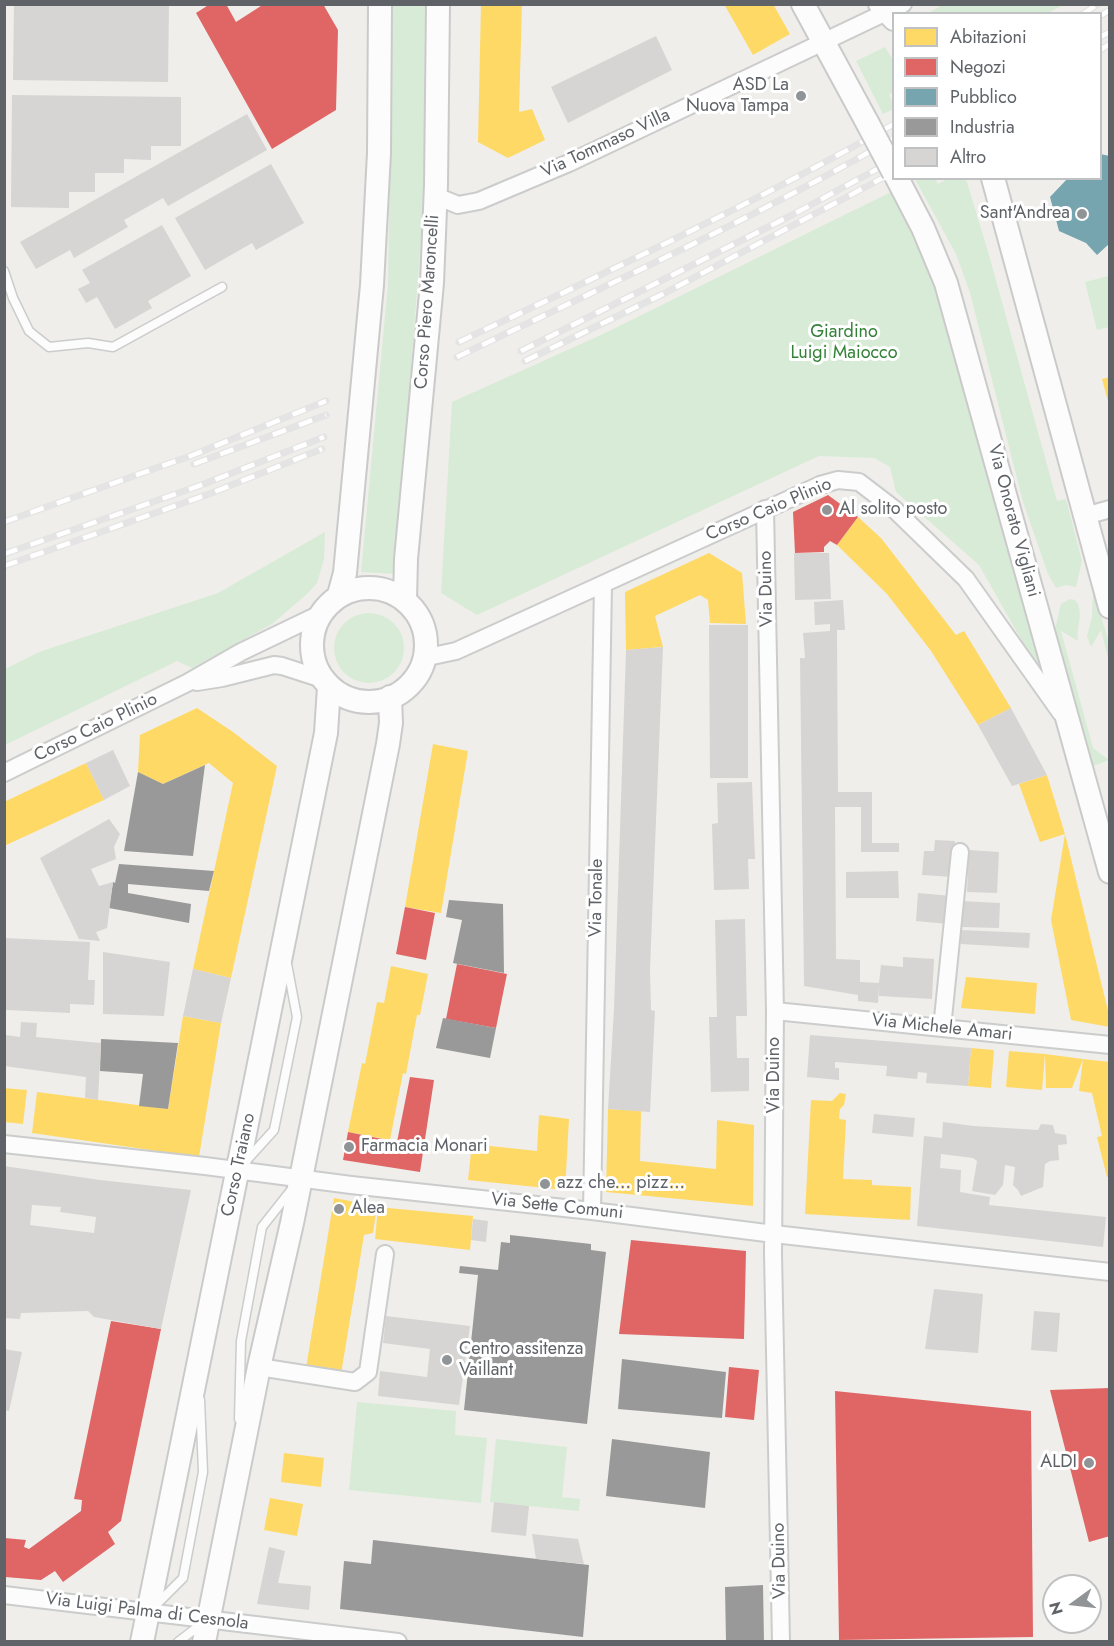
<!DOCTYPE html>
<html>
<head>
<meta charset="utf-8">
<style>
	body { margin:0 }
	#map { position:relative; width:1114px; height:1646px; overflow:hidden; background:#efeeea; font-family:Jost,sans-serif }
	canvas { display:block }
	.frame { position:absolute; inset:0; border:6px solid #5f6368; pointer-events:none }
	.legend { position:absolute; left:892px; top:12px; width:210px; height:168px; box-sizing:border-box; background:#fff; border:2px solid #bfc1c3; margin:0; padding:8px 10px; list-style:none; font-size:18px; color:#5f6368 }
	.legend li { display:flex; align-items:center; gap:12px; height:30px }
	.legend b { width:30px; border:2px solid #bfc1c3 }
	.north { position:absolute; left:1042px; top:1574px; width:60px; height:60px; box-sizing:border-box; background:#fff; border:2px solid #bfc1c3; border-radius:50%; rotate:255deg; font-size:16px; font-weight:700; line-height:24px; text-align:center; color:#5f6368 }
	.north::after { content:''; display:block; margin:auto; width:21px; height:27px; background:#919496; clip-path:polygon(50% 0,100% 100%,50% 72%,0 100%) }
</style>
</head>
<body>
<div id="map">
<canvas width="1114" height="1646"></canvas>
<div class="frame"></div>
<ul class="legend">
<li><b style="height:16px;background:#ffd966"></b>Abitazioni</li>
<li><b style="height:16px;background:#e06666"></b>Negozi</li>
<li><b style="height:16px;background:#76a5af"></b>Pubblico</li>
<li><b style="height:16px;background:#999"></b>Industria</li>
<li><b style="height:16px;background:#d6d5d3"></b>Altro</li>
</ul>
<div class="north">N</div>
</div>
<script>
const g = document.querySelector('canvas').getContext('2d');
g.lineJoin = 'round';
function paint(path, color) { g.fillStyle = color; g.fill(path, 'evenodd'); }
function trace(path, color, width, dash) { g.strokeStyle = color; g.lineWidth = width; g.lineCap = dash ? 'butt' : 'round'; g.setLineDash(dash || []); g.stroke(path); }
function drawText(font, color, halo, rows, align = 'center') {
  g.font = font + ' Jost,sans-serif'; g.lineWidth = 6; g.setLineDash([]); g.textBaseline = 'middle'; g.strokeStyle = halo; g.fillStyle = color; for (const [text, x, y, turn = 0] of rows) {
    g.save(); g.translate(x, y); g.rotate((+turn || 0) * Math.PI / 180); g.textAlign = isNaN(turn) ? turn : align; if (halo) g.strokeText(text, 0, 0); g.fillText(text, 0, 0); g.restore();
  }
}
const green = new Path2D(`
	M392,5H425L424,203L395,574L361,572L388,284Z
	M943,5V4L1063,5L1048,13H928Z
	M885,47L893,60V92L889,95L893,103L894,109L883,114L856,61Z
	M915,179H935L938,184L947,179H966L989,255L1057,501L1066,499L1082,561L1076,587L1066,585L1056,588L1048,574L1023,502L970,293L956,254Z
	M901,187L923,228L1066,719L979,565L896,492L890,467L874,458L819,456L477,615L441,593L452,402L601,335Z
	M1109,276V327L1097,330L1085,282Z
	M325,532L324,559L317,583L307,594L272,624L192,668L177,661L5,745V669L39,652L218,593Z
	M1093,589L1109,643V662L1101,630L1091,647L1087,636L1092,617Z
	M1070,599L1075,600C1085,611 1076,627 1078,641L1061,631L1093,748L1109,760L1088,768L1055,629L1061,604Z
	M334 648a35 35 0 1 1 70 0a35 35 0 1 1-70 0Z
	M357,1402L456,1411L455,1435L487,1438L481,1503L349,1490Z
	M496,1439L567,1447L562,1497L580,1499L579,1511L490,1502Z`);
const homes = new Path2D(`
	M481,4H522L519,112L532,109L545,140L508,158L478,142Z
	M724,4H773L790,34L753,55Z
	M1110,377V405H1109L1102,379Z
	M858,517L881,538L956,635L964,631L1011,708L978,725L931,651L887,594L837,545Z
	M709,553L742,573L746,624L710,623L708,600L700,595L655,616L663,647L626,650L625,592Z
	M197,708L233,732L277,766L231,978L193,969L233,783L209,763L163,784L138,772L140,735Z
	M433,744L468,751L441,913L405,907Z
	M86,763L104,800L4,846V802Z
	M1047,775L1065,834L1040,842L1019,784Z
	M1065,834L1110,1019V1027L1071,1020L1051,920Z
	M391,966L428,974L420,1015H417L406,1074L403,1073L390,1140L348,1132L362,1063L365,1064L377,1002L384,1003Z
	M966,977L1037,983L1035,1014L961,1008Z
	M183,1016L221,1023L199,1157L32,1133L37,1092L168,1109Z
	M971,1048L994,1050L991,1088L968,1086Z
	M1009,1051L1045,1054L1042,1090L1006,1087Z
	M1045,1054L1083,1059L1072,1088H1046Z
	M1083,1059L1110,1062V1177H1107L1097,1137L1102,1136L1092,1093L1079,1091Z
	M4,1088L27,1090L23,1124L4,1122Z
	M840,1093L846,1094L844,1105L840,1109L839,1119L846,1120L843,1179L872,1180V1185L911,1187L910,1220L805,1214L811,1100L832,1101Z
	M608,1109L641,1111L640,1161L716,1169L717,1120L754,1125L753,1206L606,1192Z
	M539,1115L569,1119L565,1190L468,1180L472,1144L537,1151Z
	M334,1198L377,1206L373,1233L364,1235L341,1374L306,1368Z
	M378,1207L473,1216L470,1250L375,1239Z
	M284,1453L324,1458L321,1487L281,1482Z
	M270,1498L303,1504L297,1536L264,1530Z`);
const shops = new Path2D(`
	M210,4H226L236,22L264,4H323L338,30L336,110L272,149L196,13Z
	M828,495L858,517L837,545L830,541L824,547V552L795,553L793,512Z
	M405,907L435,913L426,960L396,954Z
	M457,964L507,974L496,1028L446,1019Z
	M410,1077L434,1080L420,1172L343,1160L348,1132L397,1142Z
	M631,1240L746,1251L744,1339L619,1334Z
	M111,1321L161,1329L121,1521L108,1532L115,1544L63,1582L55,1571L41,1580L5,1577V1538L26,1540L24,1547L29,1549L81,1511L82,1500L74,1499Z
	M729,1367L759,1370L754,1420L725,1417Z
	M1110,1388V1536L1089,1542L1050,1390Z
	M835,1391L1031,1411L1033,1637L839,1640Z`);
const public = new Path2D(`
	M1100,154L1110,156V243L1097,255L1086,243L1059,231L1050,197L1068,178H1100Z`);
const industry = new Path2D(`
	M205,765L193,856L124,851L138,772L163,784Z
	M119,864L214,871L209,891L128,884V893L191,904L189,923L109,908L113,882L115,883Z
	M449,900L503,904L504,973L453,963L462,920L446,917Z
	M443,1018L496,1028L490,1058L436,1048Z
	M101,1039L178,1043L168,1109L139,1106L143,1074L100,1071Z
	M510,1235L591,1244V1250L606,1252L587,1424L464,1410L478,1275L459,1273L460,1266L498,1270L501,1242L510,1243Z
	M622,1359L726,1372L722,1418L618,1409Z
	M612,1439L710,1452L705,1508L606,1496Z
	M373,1540L589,1565L583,1637L340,1609L344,1561L371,1564Z
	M763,1585L764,1642H726L725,1587Z`);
const building = new Path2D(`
	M14,4H169L168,82L13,80Z
	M656,36L672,70L568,123L551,87Z
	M12,95L181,97V146H151V160L124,159V173H95V192H69V208L11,207Z
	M247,114L267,150L168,206L163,198L124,220L128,227L74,258L70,250L36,269L20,242Z
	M271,164L304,223L256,250L252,243L205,270L175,218Z
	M162,225L191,276L148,301L152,308L115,329L97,297L86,303L78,289L90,283L82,270Z
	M794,553H829L831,599L795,600Z
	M843,600L845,630H837L838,792H872V843H899V852H861V807H835L836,959L860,960V982L879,983L881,965L903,967V957L934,959L932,999L879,996V986L878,1003L858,1001V995L804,986L800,658H805L803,633L830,631V624L815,625L814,602Z
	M709,625H748V778H710Z
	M663,647L650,969L651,1010L655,1011L650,1112L608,1109L614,1009L626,650Z
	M1011,708L1047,775L1012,786L978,725Z
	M113,750L130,786L104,800L86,763Z
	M752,782L755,859H748L749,889L714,890L712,824L718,823L717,783Z
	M109,819L120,834L114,847L116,859L91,869L99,886L113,882L107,928L96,932L100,941L79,939L40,858Z
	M935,840L955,841L953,877L922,875L924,851H934Z
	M969,850L999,852L997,893L967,892Z
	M898,871L899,898H846V872Z
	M918,893L951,896L948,924L916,921Z
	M962,901L1000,903L999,928L961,927Z
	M745,919L747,1016H736L737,1058H749V1091L711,1092L709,1017H717L715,920Z
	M961,930L1030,933L1029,948L961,944Z
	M4,938L90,942L88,980H95L94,1005L70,1004V1013L6,1010Z
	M103,952L170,962L164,1016L103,1014Z
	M193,969L231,978L221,1023L183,1016Z
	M21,1022L37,1023L36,1037L101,1043L98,1100L85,1098L86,1077L4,1066L6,1035L20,1037Z
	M810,1035L971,1048L968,1086L926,1083L927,1073L918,1072L917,1079L886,1076L887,1066L835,1062V1068H839V1080L807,1077Z
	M874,1114L915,1118L913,1137L872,1133Z
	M943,1122L974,1126L1038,1130L1041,1124L1053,1125L1055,1133L1066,1135L1067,1144L1058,1145L1059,1160L1050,1161L1045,1164L1043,1187L1021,1196L1018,1190L1013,1185L1015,1167L1005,1165L1003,1185L995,1195L972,1191L977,1161L973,1158L941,1154L940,1168L961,1170L960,1192L990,1197L989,1205L1106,1217L1103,1247L917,1226L924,1136L942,1138Z
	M4,1166L100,1180L191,1190L161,1329L94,1317L88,1311L21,1313L20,1319L4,1318ZM32,1205L61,1207L60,1212L96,1217L94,1233L30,1225Z
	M473,1219L488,1221L486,1242L471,1240Z
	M934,1289L983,1294L978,1353L925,1349Z
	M1034,1311L1060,1313L1057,1352L1031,1350Z
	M386,1316L470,1326L459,1405L378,1396L380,1371L427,1377L430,1349L383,1343Z
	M4,1349L22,1352L9,1411L4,1410Z
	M494,1502L529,1506L526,1536L491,1532Z
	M532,1534L578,1539L584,1564L536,1559Z
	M269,1547L285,1551L278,1583L311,1586L309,1610L257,1604Z`);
const service = new Path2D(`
	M4,271L13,298L29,331L49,347L88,343L113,347L222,287
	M245,1162L274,1130L297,1017L287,964
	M239,1419L241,1341L262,1227L292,1189
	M156,1605L183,1578L203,1472L200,1400
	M178,1642L204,1622`);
const minor = new Path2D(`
	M436,196L458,205L479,201L569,163L903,4
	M765,509L775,1011L773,1254L781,1642
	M1085,516L1110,509
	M423,658L456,651L820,485L838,480L859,482L893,508L966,579L1061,713
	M197,682L222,678L274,665L282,666L322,679
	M4,773L187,683L241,652L320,614
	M775,1011L1110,1045
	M942,1028L960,852
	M4,1144L205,1166L351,1185L592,1211L774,1234L1110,1272
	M592,1211L603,585
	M259,1367L355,1382L368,1372L385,1254
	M4,1595L398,1642`);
const secondary = new Path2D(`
	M803,4L868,124
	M880,4L894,19
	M897,178L923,228L946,283L1110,872
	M993,178L1110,607
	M312 645a57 57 0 1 1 114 0a57 57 0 1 1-114 0Z
	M339,595L345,573L372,285L379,153L380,4
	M405,600L406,559L432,283L436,185L438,4
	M142,1642L326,733L329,687
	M204,1642L259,1367L292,1223L388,744L391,723L390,697`);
const rail = new Path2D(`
	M1083,14L1098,4
	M1100,16L1110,10
	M1100,37L1110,32
	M1100,50L1110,44
	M459,342C605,273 753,204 894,124
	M521,351L794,214L894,160
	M457,357C603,287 753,219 894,138
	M525,361L663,294L894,172
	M194,464L326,415
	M4,522L193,455L326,401
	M4,554L204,484L324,437
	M4,566L209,494L322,449`);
const secondaryBridge = new Path2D(`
	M868,124L894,173`);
const markers = [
	[801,96,6,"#919496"],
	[1082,214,6,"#919496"],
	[827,510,6,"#919496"],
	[349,1147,6,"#919496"],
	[545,1184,6,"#919496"],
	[339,1209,6,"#919496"],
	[447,1360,6,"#919496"],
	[1089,1463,6,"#919496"]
];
const poiNames = [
	["ASD La",789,86,"right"],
	["Nuova Tampa",789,107,"right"],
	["Sant'Andrea",1070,214,"right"],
	["Al solito posto",839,510],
	["Farmacia Monari",361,1147],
	["azz che... pizz...",557,1184],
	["Alea",351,1209],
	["Centro assitenza",459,1350],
	["Vaillant",459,1371],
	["ALDI",1077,1463,"right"]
];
const streetNames = [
	["Via Tommaso Villa",606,144,-25],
	["Corso Piero Maroncelli",428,302,-86],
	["Corso Caio Plinio",769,510,-23],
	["Via Onorato Vigliani",1013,521,75],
	["Via Duino",767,589,-91],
	["Corso Caio Plinio",96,728,-26],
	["Via Tonale",597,898,-89],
	["Via Michele Amari",942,1028,6],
	["Via Duino",775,1075,-90],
	["Corso Traiano",239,1165,-78],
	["Via Sette Comuni",557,1207,6],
	["Via Duino",780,1561,-91],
	["Via Luigi Palma di Cesnola",147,1612,7]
];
const parkNames = [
	["Giardino",844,333],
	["Luigi Maiocco",844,354]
];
paint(green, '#d8ebd6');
paint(homes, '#ffd966');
paint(shops, '#e06666');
paint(public, '#76a5af');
paint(industry, '#999');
paint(building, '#d6d5d3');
trace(service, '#cbcccc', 11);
trace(minor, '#cbcccc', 20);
trace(secondary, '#cacacb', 26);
trace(service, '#fdfcfc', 8);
trace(minor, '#fdfcfc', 16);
trace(secondary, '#fdfcfc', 22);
trace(rail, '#e4e4e4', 7);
trace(rail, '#fff', 4.5, [14]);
trace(secondaryBridge, '#cacacb', 26, []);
trace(secondaryBridge, '#fdfcfc', 22);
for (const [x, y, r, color] of markers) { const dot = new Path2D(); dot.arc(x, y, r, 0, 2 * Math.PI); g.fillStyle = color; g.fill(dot); trace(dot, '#fff', 2); }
drawText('18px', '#5f6368', '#fff', poiNames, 'left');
drawText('18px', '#5f6368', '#fff', streetNames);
drawText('18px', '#348238', '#fff', parkNames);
</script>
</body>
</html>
